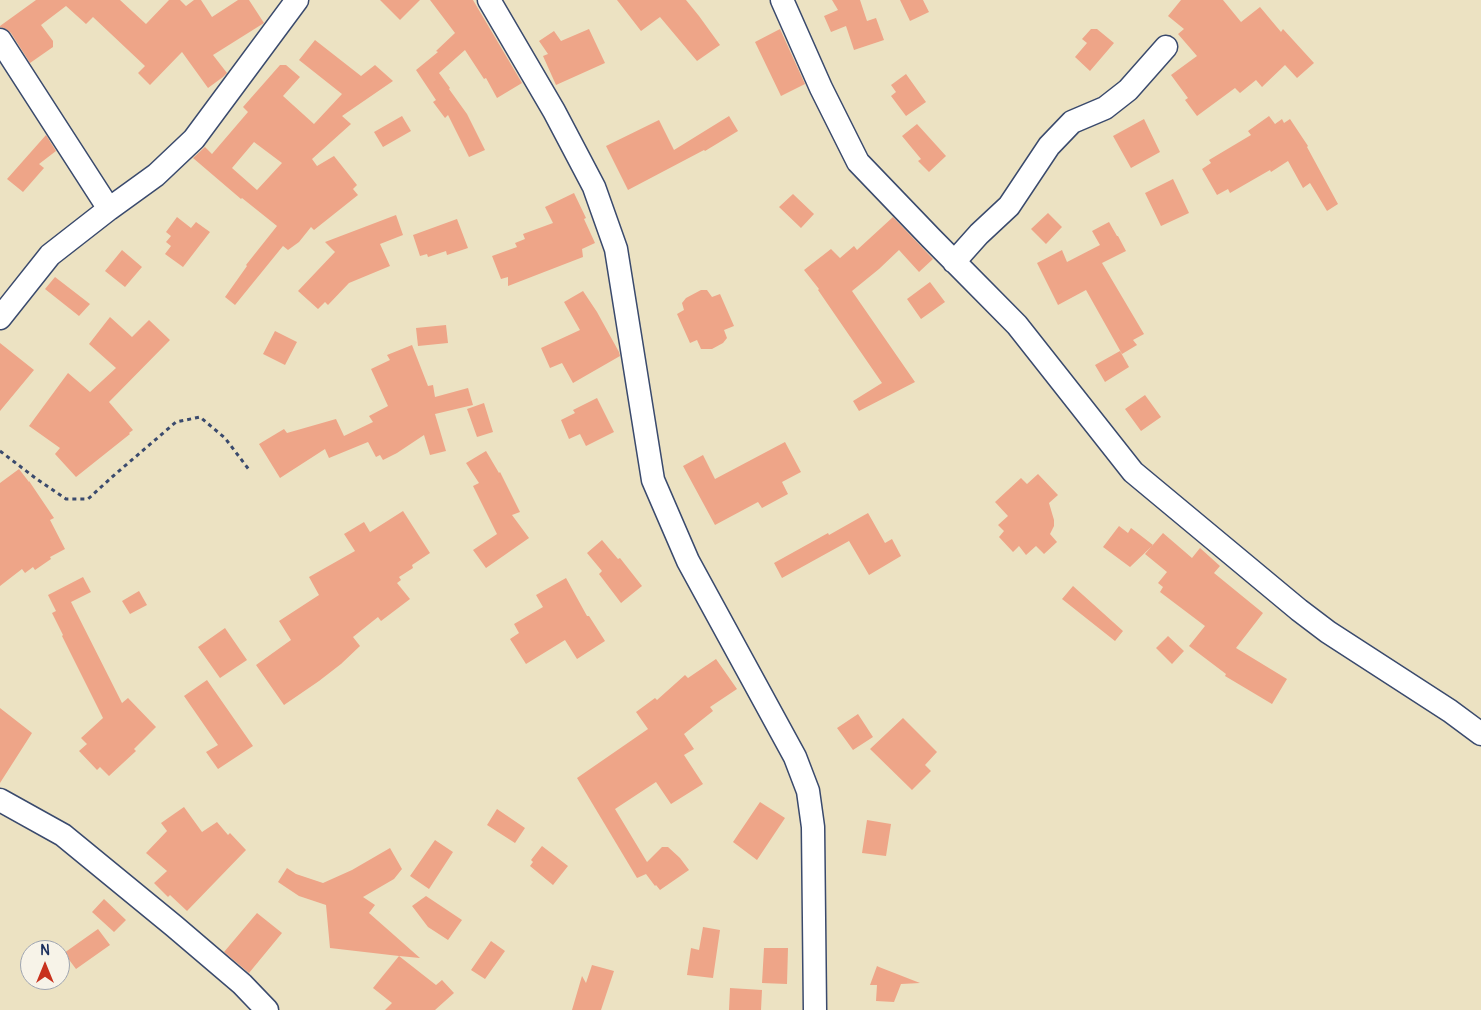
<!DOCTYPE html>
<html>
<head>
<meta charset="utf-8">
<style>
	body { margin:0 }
	#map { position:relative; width:1481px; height:1010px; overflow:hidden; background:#ece2c2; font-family:Pangolin,sans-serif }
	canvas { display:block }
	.north { position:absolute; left:20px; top:940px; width:50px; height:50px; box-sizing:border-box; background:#f7f3e8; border:1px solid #9fa5b1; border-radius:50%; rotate:0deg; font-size:14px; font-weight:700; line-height:20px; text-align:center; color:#1b2f5e }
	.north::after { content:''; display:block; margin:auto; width:18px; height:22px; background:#c8321e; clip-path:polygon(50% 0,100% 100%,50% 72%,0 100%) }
</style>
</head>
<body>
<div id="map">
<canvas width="1481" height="1010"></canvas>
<div class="north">N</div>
</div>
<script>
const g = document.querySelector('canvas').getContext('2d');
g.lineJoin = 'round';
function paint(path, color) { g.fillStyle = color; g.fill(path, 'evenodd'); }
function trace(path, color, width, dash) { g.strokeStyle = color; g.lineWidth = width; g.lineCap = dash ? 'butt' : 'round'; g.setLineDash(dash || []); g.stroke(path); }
const building = new Path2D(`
	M36,0H120L146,24L169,0H180L186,6L194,0H201L212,17L238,0H249L264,23L213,55L227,73L223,77L208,88L182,52L150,85L138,73L145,66L93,17L86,24L66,6L41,25L53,41V47L30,63L11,33L6,29L0,27V26Z
	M380,0H420L400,20Z
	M430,0H473L522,83L497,98L486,78L484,79L465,50L439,73L450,88L449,89L467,114L485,150L469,157L448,115L445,118L433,102L436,100L416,70L438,52L436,51L455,33Z
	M617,0H686L699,16L720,45L697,61L660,17L641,31Z
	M832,0H860L867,21L876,18L884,40L854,50L846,26L831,32L824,16L838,10Z
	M900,0H923L929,12L910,21Z
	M1181,0H1223L1241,22L1260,7L1281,32L1283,29L1314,63L1297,78L1285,65L1262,87L1256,80L1240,93L1235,88L1197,116L1185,100L1188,98L1171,75L1197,56L1178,34L1184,29L1168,16Z
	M589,29L605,63L556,85L543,56L548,54L539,41L554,31L561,41Z
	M780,29L805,84L781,96L755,42Z
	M1091,29H1097L1114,43L1090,71L1075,57L1087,43L1082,39Z
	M315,40L361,76L375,65L393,81L342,116L351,124L312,159L317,166L334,156L357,185L353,189L358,195L314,230L311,227L299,242L288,250L283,246L235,305L225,297L247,266L246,265L277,226L242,198L241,199L193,158L205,147L212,154L248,112L243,107L280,65H286L300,77L283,96L314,124L342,94L299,60ZM254,142L282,163L257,190L232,168Z
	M906,74L926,102L906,116L891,96L896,92L891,85Z
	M402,116L411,131L383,147L374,132Z
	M729,116L738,131L705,151L704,150L628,190L606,146L659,120L674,150Z
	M1269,116L1275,124L1282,119L1284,123L1290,119L1308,146L1307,147L1338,204L1327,211L1310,183L1303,188L1288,161L1271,172L1270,170L1230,193L1228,189L1217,195L1202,169L1211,163L1209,160L1251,135L1248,131Z
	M1144,119L1160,152L1131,168L1113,136Z
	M917,124L946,156L929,172L918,161L921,159L902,136Z
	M46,135L56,151L39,164L44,168L23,192L7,179Z
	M1173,179L1189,213L1161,226L1145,193Z
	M574,193L586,218L584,219L595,243L582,249L583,257L508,286V277L501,279L492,256L517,247L515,243L525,239L523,234L553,223L545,207Z
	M793,194L814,214L801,228L779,207Z
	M1048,213L1062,227L1046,244L1031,229Z
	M396,215L403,235L380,244L390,266L349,283L328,305L325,302L318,309L298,291L335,252L325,242Z
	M177,217L191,228L196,222L210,232L183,267L165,254L171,246L166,242L171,236L166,232Z
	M893,217L933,259L919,272L899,250L879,269L852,291L915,382L859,411L853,401L882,383L818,290L819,289L804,270L831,249L840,258L854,246L857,250Z
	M457,219L468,248L447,255L446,251L428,257L427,254L420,256L413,235Z
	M1109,222L1117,236H1118L1126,251L1102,263L1144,334L1133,340L1137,345L1122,354L1086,290L1058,305L1037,263L1062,250L1067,262L1100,245L1092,231Z
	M122,250L142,267L125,287L105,271Z
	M55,277L90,304L79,316L45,289Z
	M930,282L945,302L921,319L907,299Z
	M701,290H707L712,297L720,294L734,326L724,330L727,338L723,343L712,349H701L697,340L690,343L677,314L684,310L682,303L686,298Z
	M583,291L597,312L619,352L620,356L573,383L562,363L550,368L541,348L580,330L564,302Z
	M110,317L132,337L149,320L170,340L109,402L133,430L129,433L130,434L76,477L55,454L60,448L29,426L68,373L90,392L116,368L89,344Z
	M446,325L448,343L418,346L416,328Z
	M275,331L297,342L285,365L263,354Z
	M0,343L34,370L0,411Z
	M412,345L428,386L433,385L435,397L468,388L473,405L435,414L446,451L430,455L424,435L397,453L383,460L380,455L376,457L368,442L329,458L325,449L280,478L259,444L284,429L287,433L336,419L344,436L373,422L369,416L388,406L371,369L390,360L387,355Z
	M1120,351L1129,367L1105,382L1095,365Z
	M1145,395L1161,417L1141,431L1125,409Z
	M597,398L614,432L586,446L580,434L569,439L561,420L575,413L573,410Z
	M484,403L493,432L477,437L467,409Z
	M785,442L801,472L782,482L788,494L762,508L758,502L715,525L683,466L703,455L715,479Z
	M486,451L499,473L500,472L520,512L512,515L529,538L486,568L473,550L497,534L473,486L479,483L466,463Z
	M19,469L29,482V481L54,518L50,520L65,549L50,557L51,559L35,570L33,567L25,573L22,569L0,586V483Z
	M1038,474L1058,495L1049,503L1054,520V526L1050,534L1057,542L1044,554L1036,546L1026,555L1019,546L1013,552L999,537L1004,531L998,525L1008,516L995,502L1021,478L1027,484Z
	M403,511L430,553L412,565L413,568L399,577L401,580L397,583L410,599L381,621L378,617L353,637L360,646L341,664L319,681L284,705L256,665L291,640L279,621L319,595L309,577L355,551L344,534L364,522L370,532Z
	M868,513L885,543L892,539L901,556L869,575L849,541L782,578L774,563L828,533L829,535Z
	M1119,526L1128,533L1131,528L1153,545L1130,567L1103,547Z
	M1163,533L1192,558L1200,548L1220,566L1214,573L1263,613L1236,648L1287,679L1272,704L1225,676L1226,674L1189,646L1205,626L1160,592L1163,587L1158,583L1167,572L1145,554Z
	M602,540L618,559L620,558L642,586L621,603L599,574L602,571L587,553Z
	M83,577L91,592L71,602L122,703L128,698L156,727L134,749L136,751L109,776L100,767L97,770L79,751L87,744L81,738L103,718L62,636L63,635L52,613L56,611L48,595Z
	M566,578L587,616H589L605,641L577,659L565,640L526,664L510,639L519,633L514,624L543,607L536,595Z
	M1073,586L1123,631L1115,641L1062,599Z
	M139,591L147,605L130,614L122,601Z
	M225,628L247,660L220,678L198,647Z
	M1168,636L1184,651L1172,664L1156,648Z
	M716,659L737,689L710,707L713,711L684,734L694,749L684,755L703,784L671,804L656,782L615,809L647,862L662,847H668L680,858L689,870L660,890L656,885L655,886L646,874L637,878L577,778L648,729L636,712L655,698L657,700L685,675L688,678Z
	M207,680L253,746L218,769L206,752L218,745L184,696Z
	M0,708L32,733L0,783Z
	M858,714L873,737L853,750L837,728Z
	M903,718L937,752L925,765L931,771L912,790L870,749Z
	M760,802L785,818L757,860L733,842Z
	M184,807L202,832L217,822L228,835L230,833L246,850L187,911L170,895L168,897L154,883L167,871L146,853L167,831L161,823Z
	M497,809L525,828L515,843L487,825Z
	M867,820L891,824L886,856L862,853Z
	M435,840L453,852L429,889L410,876Z
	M542,846L568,866L553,885L530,866L533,862L531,860Z
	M390,848L402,869L394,879L363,897L375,905L369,913L420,958L399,956L436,985L442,980L454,993L435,1010H385L392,1003L373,988L399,956L330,948L326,905L299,896L278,882L287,868L296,874L323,883L352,870Z
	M426,896L462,920L448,940L428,927L412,906Z
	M104,899L126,920L114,932L92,912Z
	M257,913L282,933L249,973L224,952Z
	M703,927L720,930L713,978L687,975L691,948L699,950Z
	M98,929L110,945L76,969L64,953Z
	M491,941L505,951L485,979L471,970Z
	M764,948H788L787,984L762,983Z
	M592,965L614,971L601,1010H572L582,976L586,983Z
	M877,966L879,967L920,983L901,984L894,1002L876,1001L877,985H870Z
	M730,988L762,990L761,1010H729Z`);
const path = new Path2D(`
	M0,451L38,480L66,499H88L112,477L176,422L200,417L225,438L250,471`);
const minor = new Path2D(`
	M489,0L554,111L594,187L616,249L653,480L688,561L795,757L808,791L813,827L815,1010
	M782,0L821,88L858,162L931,238L1017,325L1133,472L1299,610L1328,632L1450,711L1481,734
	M0,40L109,209
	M954,262L979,234L1009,206L1049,146L1072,122L1105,108L1128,90L1166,47
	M0,318L50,255L109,209L156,175L194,139L297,0
	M0,800L63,835L174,926L242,984L267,1010`);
paint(building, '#eea588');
trace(minor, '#3a4a6d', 25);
trace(path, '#3a4a6d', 3, [4, 4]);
trace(minor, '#fff', 22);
</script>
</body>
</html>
